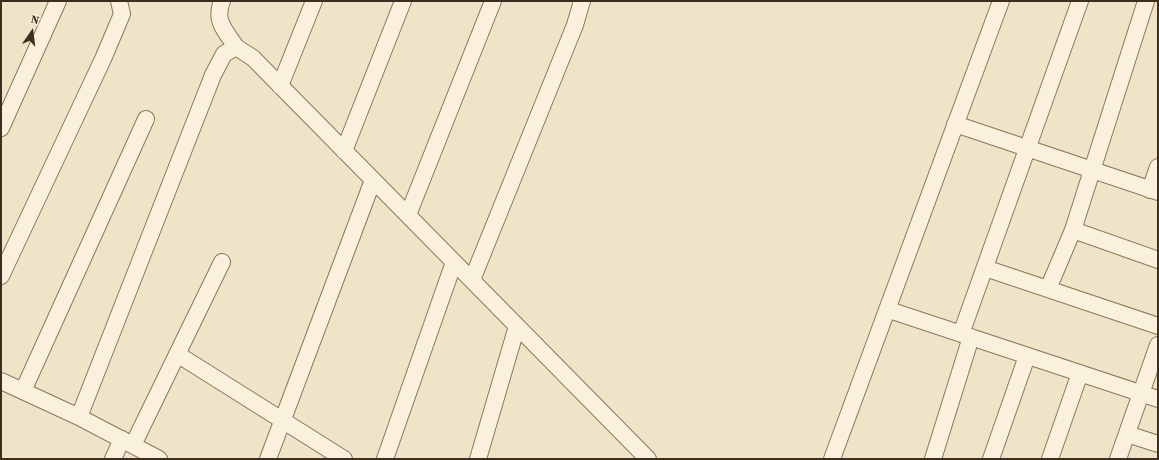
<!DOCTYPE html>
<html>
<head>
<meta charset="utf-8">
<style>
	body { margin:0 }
	#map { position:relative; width:1159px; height:460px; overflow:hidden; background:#f0e4c8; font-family:"Source Serif 4",serif }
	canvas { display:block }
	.frame { position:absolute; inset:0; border:2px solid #3d2e20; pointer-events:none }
	.north { position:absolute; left:12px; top:12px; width:40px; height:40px; -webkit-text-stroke:3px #f7eed8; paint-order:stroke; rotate:14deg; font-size:11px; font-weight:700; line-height:16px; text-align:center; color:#3d2e20 }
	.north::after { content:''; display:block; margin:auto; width:14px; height:18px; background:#3d2e20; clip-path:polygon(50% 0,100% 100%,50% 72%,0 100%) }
</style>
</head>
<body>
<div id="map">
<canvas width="1159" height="460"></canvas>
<div class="frame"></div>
<div class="north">N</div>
</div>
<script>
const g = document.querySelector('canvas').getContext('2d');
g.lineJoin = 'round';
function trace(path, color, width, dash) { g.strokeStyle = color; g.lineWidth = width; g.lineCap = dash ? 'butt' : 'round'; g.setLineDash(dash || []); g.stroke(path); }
const minor = new Path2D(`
	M222,1C214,21 225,30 236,47
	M280,86L314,1
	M955,124L1158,192
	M1,128L58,1
	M344,151L403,1
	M1150,190L1158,167
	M408,215L493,1
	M1073,230L1158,260
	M985,268L1158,326
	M1,276L103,59L122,14L119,1
	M472,280L575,25L582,1
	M1048,289L1073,230L1146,1
	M889,310L1158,399
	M961,334L1080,1
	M177,354L344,459
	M1,381L79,417L159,459
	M23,391L146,119
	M79,417L213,75L224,54L236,47L253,58L648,459
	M1127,434L1158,444
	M133,445L222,262
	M113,459L122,439
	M268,459L373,180
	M385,459L454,262
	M478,459L517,326
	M832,459L1001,1
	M933,459L971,337
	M991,459L1027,356
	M1050,459L1080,373
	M1118,459L1158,345`);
trace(minor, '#8d765c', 18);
trace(minor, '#faf1dc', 16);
</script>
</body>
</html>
